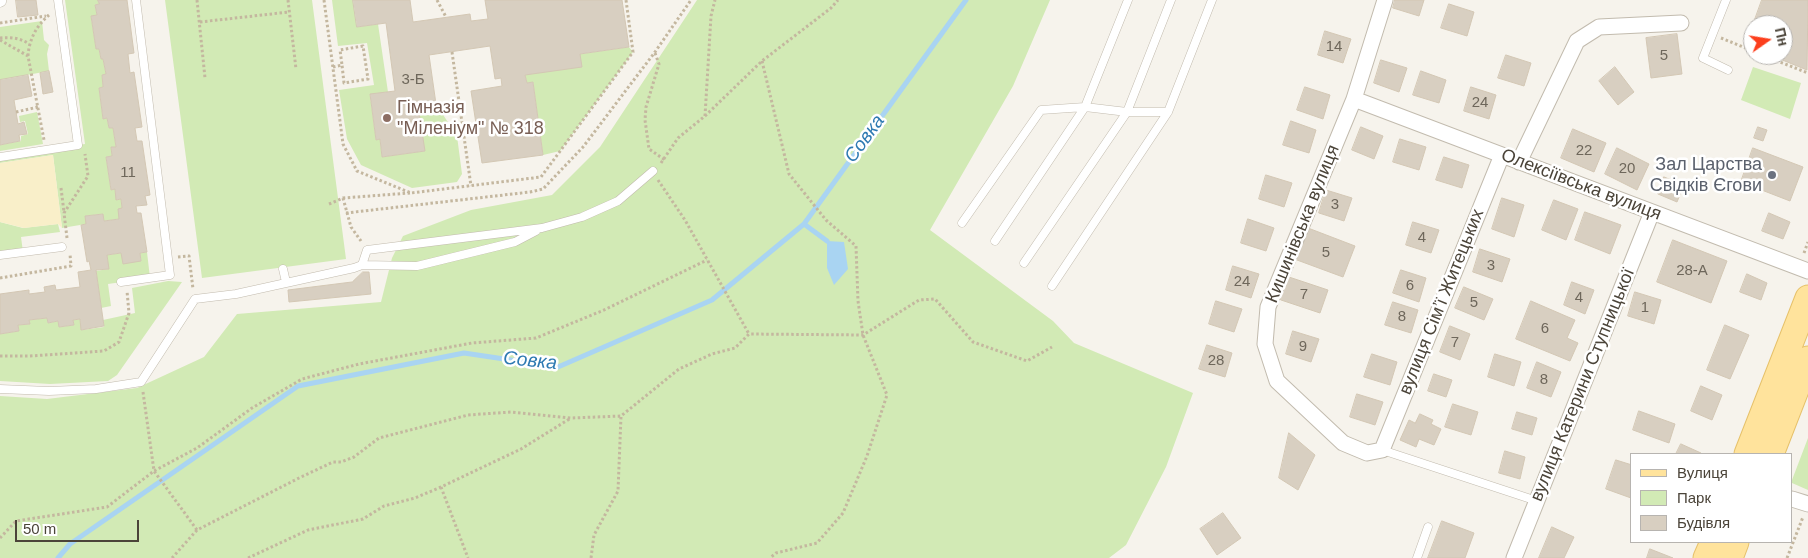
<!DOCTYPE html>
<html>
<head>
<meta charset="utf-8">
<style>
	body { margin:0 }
	#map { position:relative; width:1808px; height:558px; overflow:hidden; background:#f6f3ec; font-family:Arial,sans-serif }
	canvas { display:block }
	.legend { position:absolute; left:1630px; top:453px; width:162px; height:90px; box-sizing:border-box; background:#fff; border:1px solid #b7b4b0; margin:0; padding:6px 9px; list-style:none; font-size:15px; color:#4b4439 }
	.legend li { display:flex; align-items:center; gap:10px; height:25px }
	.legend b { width:25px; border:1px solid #b7b4b0 }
	.north { position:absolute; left:1743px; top:15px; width:50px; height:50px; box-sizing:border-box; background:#fff; border:1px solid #b7b4b0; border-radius:50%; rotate:77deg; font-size:14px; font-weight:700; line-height:20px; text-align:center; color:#4b4439 }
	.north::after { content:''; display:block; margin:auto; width:18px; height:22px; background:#fc3f1d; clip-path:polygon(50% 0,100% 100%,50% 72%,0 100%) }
	.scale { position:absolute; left:15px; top:520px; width:124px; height:22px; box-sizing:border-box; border:2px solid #4b4439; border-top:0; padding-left:6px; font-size:15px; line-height:18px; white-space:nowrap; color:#4b4439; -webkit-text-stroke:4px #fff; paint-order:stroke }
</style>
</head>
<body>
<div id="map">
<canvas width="1808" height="558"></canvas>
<ul class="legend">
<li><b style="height:6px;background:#ffe39c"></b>Вулиця</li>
<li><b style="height:14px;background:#d2eab5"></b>Парк</li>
<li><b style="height:14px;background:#d8cfc1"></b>Будівля</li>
</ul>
<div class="north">Пн</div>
<div class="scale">50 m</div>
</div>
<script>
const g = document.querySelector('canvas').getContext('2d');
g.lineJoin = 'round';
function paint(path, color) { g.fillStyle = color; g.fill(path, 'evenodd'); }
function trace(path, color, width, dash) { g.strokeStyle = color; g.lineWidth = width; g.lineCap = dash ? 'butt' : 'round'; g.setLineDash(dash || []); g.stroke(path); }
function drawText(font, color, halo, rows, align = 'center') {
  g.font = font + ' Arial,sans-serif'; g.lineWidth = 5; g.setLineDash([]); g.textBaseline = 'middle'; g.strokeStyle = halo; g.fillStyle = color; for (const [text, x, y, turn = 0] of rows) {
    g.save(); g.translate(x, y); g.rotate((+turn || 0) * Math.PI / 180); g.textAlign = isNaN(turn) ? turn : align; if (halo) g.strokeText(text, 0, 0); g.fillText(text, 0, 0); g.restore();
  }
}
const green = new Path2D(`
	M65,0H98L99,4L95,5L97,15L91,17L96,48L99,49L101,59H103L106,74L102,75L103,87L99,88L103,119L107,118L109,128H113L116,147L111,148L112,156L106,157L111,190L115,189L117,200L121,199L122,208L119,219L104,221L102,214L86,216V224L62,228L53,155L0,163V157L85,144Z
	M165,0H312L346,259L202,278Z
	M332,0H353L357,27L378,24L388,92L370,95L376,140L380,139L382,157L424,151L418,106L436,104L457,136L462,174L457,182L412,188L361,165L347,139L339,90L374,85L367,43L338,46Z
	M697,0H1050L1013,86L930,230L1053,321L1074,343L1193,393L1166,467L1126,545L1109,558H0V396L47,399L137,388L204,357L237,314L381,302L392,258L403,236L471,210L552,195L600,147Z
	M42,21L44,40L49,45L47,54L49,71L0,80V27Z
	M629,47L633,52L560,151L543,155L533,82L527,83L525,75L580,54Z
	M1753,67L1801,83L1790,119L1741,100Z
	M37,112L43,144L0,151V145L21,141V136L28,134L25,121L20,122L19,116Z
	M0,222L23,228L58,224L60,232L21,237L23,252L0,255Z
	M147,252L150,278L108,284L111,306L101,308L96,271L108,269L107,255L121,253L141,261L140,253Z
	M168,281L182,282L117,375L108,381L50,384L0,381V334L19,331L18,325L30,324L29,320L47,318L48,323L58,321L60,327L74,325L73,320L80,319L82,330L104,327L103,320L135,313L132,288Z
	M1808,438V490L1792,483V480Z`);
const sand = new Path2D(`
	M53,155L62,228L58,224L24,228L0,222V163Z`);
const water = new Path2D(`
	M827,241L844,242L848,269L834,285L827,268Z`);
const stream = new Path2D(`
	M804,224L827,241
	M58,558L70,544L298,386L464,353L558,367L712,300L804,224L966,0`);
const building = new Path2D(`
	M16,0H36L38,15L18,17Z
	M98,0H127L134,53L128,54L130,73L134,72L142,127L135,128L137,141H142L150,195L145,196L147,205L136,206L137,213H141L147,252L140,253L141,261L123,264L121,253L107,255L109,269L96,270L104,326L81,330L80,319L73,320L74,325L59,327L58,321L48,323L47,318L29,320L30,324L18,325L19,331L0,334V294L29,290V294L45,292L44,287L55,285L56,290L80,287L78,272L91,270L89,261L87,262L81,225L86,224L85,216L103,214L104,221L119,219L118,209L122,208L121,199L116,200L115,189L111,190L106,157L112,156L111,147H116L113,128H109L107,118L103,119L99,88L103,87L102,75L106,74L103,59H101L99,49H96L91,16L97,15L95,5L99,4Z
	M353,0H410L413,22L470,14L471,21L488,19L485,0H622L629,47L580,54L582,67L525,75L527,83L533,82L543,155L482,163L471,91L502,86L501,78L495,79L490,46L429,55L436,104L418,106L425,151L382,157L380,139L376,140L370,94L395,91L386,23L357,27Z
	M1395,0H1424L1419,16L1393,8Z
	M1762,0H1808L1807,70L1770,55H1783V25H1753Z
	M1449,4L1474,12L1467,36L1441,28Z
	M1753,26V48L1746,45Z
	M1325,31L1351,39L1343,63L1318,55Z
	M1677,34L1682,74L1651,78L1646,38Z
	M1506,55L1531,63L1524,86L1498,78Z
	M1381,60L1407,68L1399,92L1374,83Z
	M1615,67L1634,92L1618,105L1599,81Z
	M49,71L53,92L43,94L40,73Z
	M1421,71L1446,80L1439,103L1413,95Z
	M28,75L32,96L14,100L18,124L24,122L27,134L19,135L20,141L0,145V80Z
	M1305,87L1330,95L1323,119L1297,110Z
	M1471,87L1496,95L1489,119L1464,111Z
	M1291,121L1316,130L1309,153L1283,145Z
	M1361,127L1383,136L1374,159L1352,150Z
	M1758,127L1767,130L1763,141L1754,138Z
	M1573,129L1606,143L1594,172L1561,158Z
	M1400,139L1426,147L1419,170L1393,162Z
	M1617,148L1649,164L1637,190L1605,174Z
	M1753,148L1803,167L1790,201L1741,182Z
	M1444,157L1469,165L1462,188L1436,180Z
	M1266,175L1292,183L1284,207L1259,199Z
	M1664,177L1684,185L1677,202L1658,194Z
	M1326,190L1352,198L1344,221L1319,213Z
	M1502,198L1524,205L1514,237L1492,229Z
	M1554,200L1578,209L1566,240L1542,230Z
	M1585,212L1621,225L1610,254L1575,240Z
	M1769,213L1790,222L1783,239L1762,231Z
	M1248,219L1274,228L1266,251L1241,243Z
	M1413,222L1439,230L1431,253L1406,245Z
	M1308,228L1355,246L1343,277L1297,260Z
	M1673,240L1727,261L1711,303L1657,282Z
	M1480,249L1510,259L1502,282L1473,272Z
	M1233,266L1259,274L1251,298L1226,290Z
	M1401,270L1426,278L1419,302L1393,293Z
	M363,272H369L371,294L289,302L288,290L352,282Z
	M1747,274L1767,283L1761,300L1740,292Z
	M1289,277L1328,290L1320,313L1281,300Z
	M1572,282L1594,290L1585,314L1564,305Z
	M1464,287L1493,299L1484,320L1455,308Z
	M1635,292L1661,300L1654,324L1628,316Z
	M1216,301L1242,309L1234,332L1209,324Z
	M1531,301L1575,320L1567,338L1578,343L1570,361L1516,339Z
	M1393,302L1418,310L1411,333L1385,325Z
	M1725,325L1749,335L1730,379L1707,370Z
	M1450,326L1470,334L1460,360L1440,352Z
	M1293,331L1319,339L1311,362L1286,354Z
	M1207,345L1232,353L1225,377L1199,369Z
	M1372,354L1397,362L1390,385L1364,377Z
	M1495,354L1521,362L1514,386L1488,377Z
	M1537,362L1561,372L1551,397L1527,388Z
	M1434,374L1452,380L1446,397L1428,391Z
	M1701,386L1722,395L1712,420L1691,411Z
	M1357,394L1383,402L1375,425L1350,417Z
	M1453,404L1478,412L1471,435L1445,427Z
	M1639,411L1675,424L1669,443L1633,430Z
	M1517,412L1537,418L1532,435L1512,429Z
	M1420,414L1433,420L1431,424L1441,429L1434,445L1419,439L1416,447L1400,440L1409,420L1415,423Z
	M1289,433L1315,455L1298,490L1279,478Z
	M1681,444L1701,453V454H1676Z
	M1505,451L1525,457L1520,479L1499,473Z
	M1616,460L1632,465L1631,498L1606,489Z
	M1223,513L1241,538L1217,555L1200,529Z
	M1442,521L1474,533L1465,558H1428Z
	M1552,527L1574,537L1564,558H1539Z
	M1650,549L1673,558H1647Z`);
const path = new Path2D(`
	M197,0L205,78
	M288,0L296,69
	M324,0L343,144L357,171L411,193L541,177L633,52L626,0
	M437,0L446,17
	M200,22L289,12
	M0,23L46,16
	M0,38C10,37 21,38 29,44
	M1721,38L1753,51
	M0,40L28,56L44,140
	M452,52L471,186
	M655,53L659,64L646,107L645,120L649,149L665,160
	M1762,55L1808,73
	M28,56C29,40 36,26 49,15
	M762,61L789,174L826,220L856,246L858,301L863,335L887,395L867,456L843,513L817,543L776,553L770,558
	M333,67L342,65L344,83L368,79L363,46L340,50L342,65
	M16,112L38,107
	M705,116L711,16L715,0
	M661,163L678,138L705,116L762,61L831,8L838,0
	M658,180L685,220L749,334
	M61,188L64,212
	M343,198L351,227L361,241
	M329,204L343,198L410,193
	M346,213L530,192L543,189L583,147L655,52L691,0
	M67,238L64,213L88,176L85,154
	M1804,253L1808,242
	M178,257L189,256L193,289
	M0,278L71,266L70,254
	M0,356H30L104,351L119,342L129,313L127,291
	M143,392L154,471L197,448L252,408L302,379L359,364L472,343L536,338L604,310L707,260
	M441,487L468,558
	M0,538L16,521L107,507L154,471L197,530
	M172,558L197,530L299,478L333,462H341L354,457L379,438L468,415L511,412L571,418L621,416L679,369L712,354L735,348L749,334L863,335L919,300L935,299L973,342L1027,361L1052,347
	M248,558L308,530L363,519L384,506L415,498L441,487L521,449L571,418
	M591,558L594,535L618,491L621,416
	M1787,558L1803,517`);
const service = new Path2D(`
	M1726,0L1703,58L1728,70
	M0,3L2,2V0
	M0,157L78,145L58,0
	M962,223L1041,110L1085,107L1127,112H1168
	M995,241L1085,107L1128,0
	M0,255L62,247
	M1024,263L1127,112L1171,0
	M362,265L417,266L515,242L536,231
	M283,269L286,282
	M121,282L170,275L136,0
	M1052,286L1168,112L1212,0
	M0,389L49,391L96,389L141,382L195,299L236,294L354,268L362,265L367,250L542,228L582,217L618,201L653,171
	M1382,450L1537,501
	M1417,558L1428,527`);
const minor = new Path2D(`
	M1385,0L1354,99L1268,307L1265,344L1277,381L1343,443L1367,453L1382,450L1502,155
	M1354,99L1808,271
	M1519,162L1577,41L1599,27L1681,23
	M1792,499L1808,504
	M1514,558L1652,212`);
const primary = new Path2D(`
	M1747,454L1808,298
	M1771,454L1808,359
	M1706,558L1713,542
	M1730,558L1736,542`);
const markers = [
	[387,118,5,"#8d6e63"],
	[1772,175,5,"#6b7280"]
];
const numberNames = [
	["14",1334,47],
	["5",1664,56],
	["3-Б",413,80],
	["24",1480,103],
	["22",1584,151],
	["20",1627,169],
	["11",128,173],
	["3",1335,205],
	["4",1422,238],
	["5",1326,253],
	["3",1491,266],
	["28-А",1692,271],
	["24",1242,282],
	["6",1410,286],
	["7",1304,295],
	["4",1579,298],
	["5",1474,303],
	["1",1645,308],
	["8",1402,317],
	["6",1545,329],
	["7",1455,343],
	["9",1303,347],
	["28",1216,361],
	["8",1544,380]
];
const educationNames = [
	["Гімназія",397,108],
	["\"Міленіум\" № 318",397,129]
];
const worshipNames = [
	["Зал Царства",1762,165],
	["Свідків Єгови",1762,186]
];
const streetNames = [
	["Олексіївська вулиця",1581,185,21],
	["Кишинівська вулиця",1303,224,-68],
	["вулиця Сімʼї Житецьких",1442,302,-68],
	["вулиця Катерини Ступницької",1583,385,-68]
];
const waterNames = [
	["Совка",865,139,-54],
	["Совка",530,361,6]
];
paint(green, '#d2eab5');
paint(sand, '#f9efc9');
paint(water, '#a9d4f2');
trace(stream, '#a9d4f2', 5);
paint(building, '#d8cfc1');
trace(building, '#d3c7b4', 1);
trace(service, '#c2bbae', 9);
trace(minor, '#c2bbae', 17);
trace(primary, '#e6c16a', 27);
trace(path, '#c4b79f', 3, [2.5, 2.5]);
trace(service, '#fff', 8);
trace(minor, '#fff', 15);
trace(primary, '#ffe39c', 25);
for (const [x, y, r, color] of markers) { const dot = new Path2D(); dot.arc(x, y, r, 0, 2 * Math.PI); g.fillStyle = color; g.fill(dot); trace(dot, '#fff', 2); }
drawText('15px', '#6e675b', null, numberNames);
drawText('18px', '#785e54', '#fff', educationNames, 'left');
drawText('18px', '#5b616d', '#fff', worshipNames, 'right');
drawText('18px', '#4b4439', '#fff', streetNames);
drawText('italic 19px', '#2e7ab2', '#fff', waterNames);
</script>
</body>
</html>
